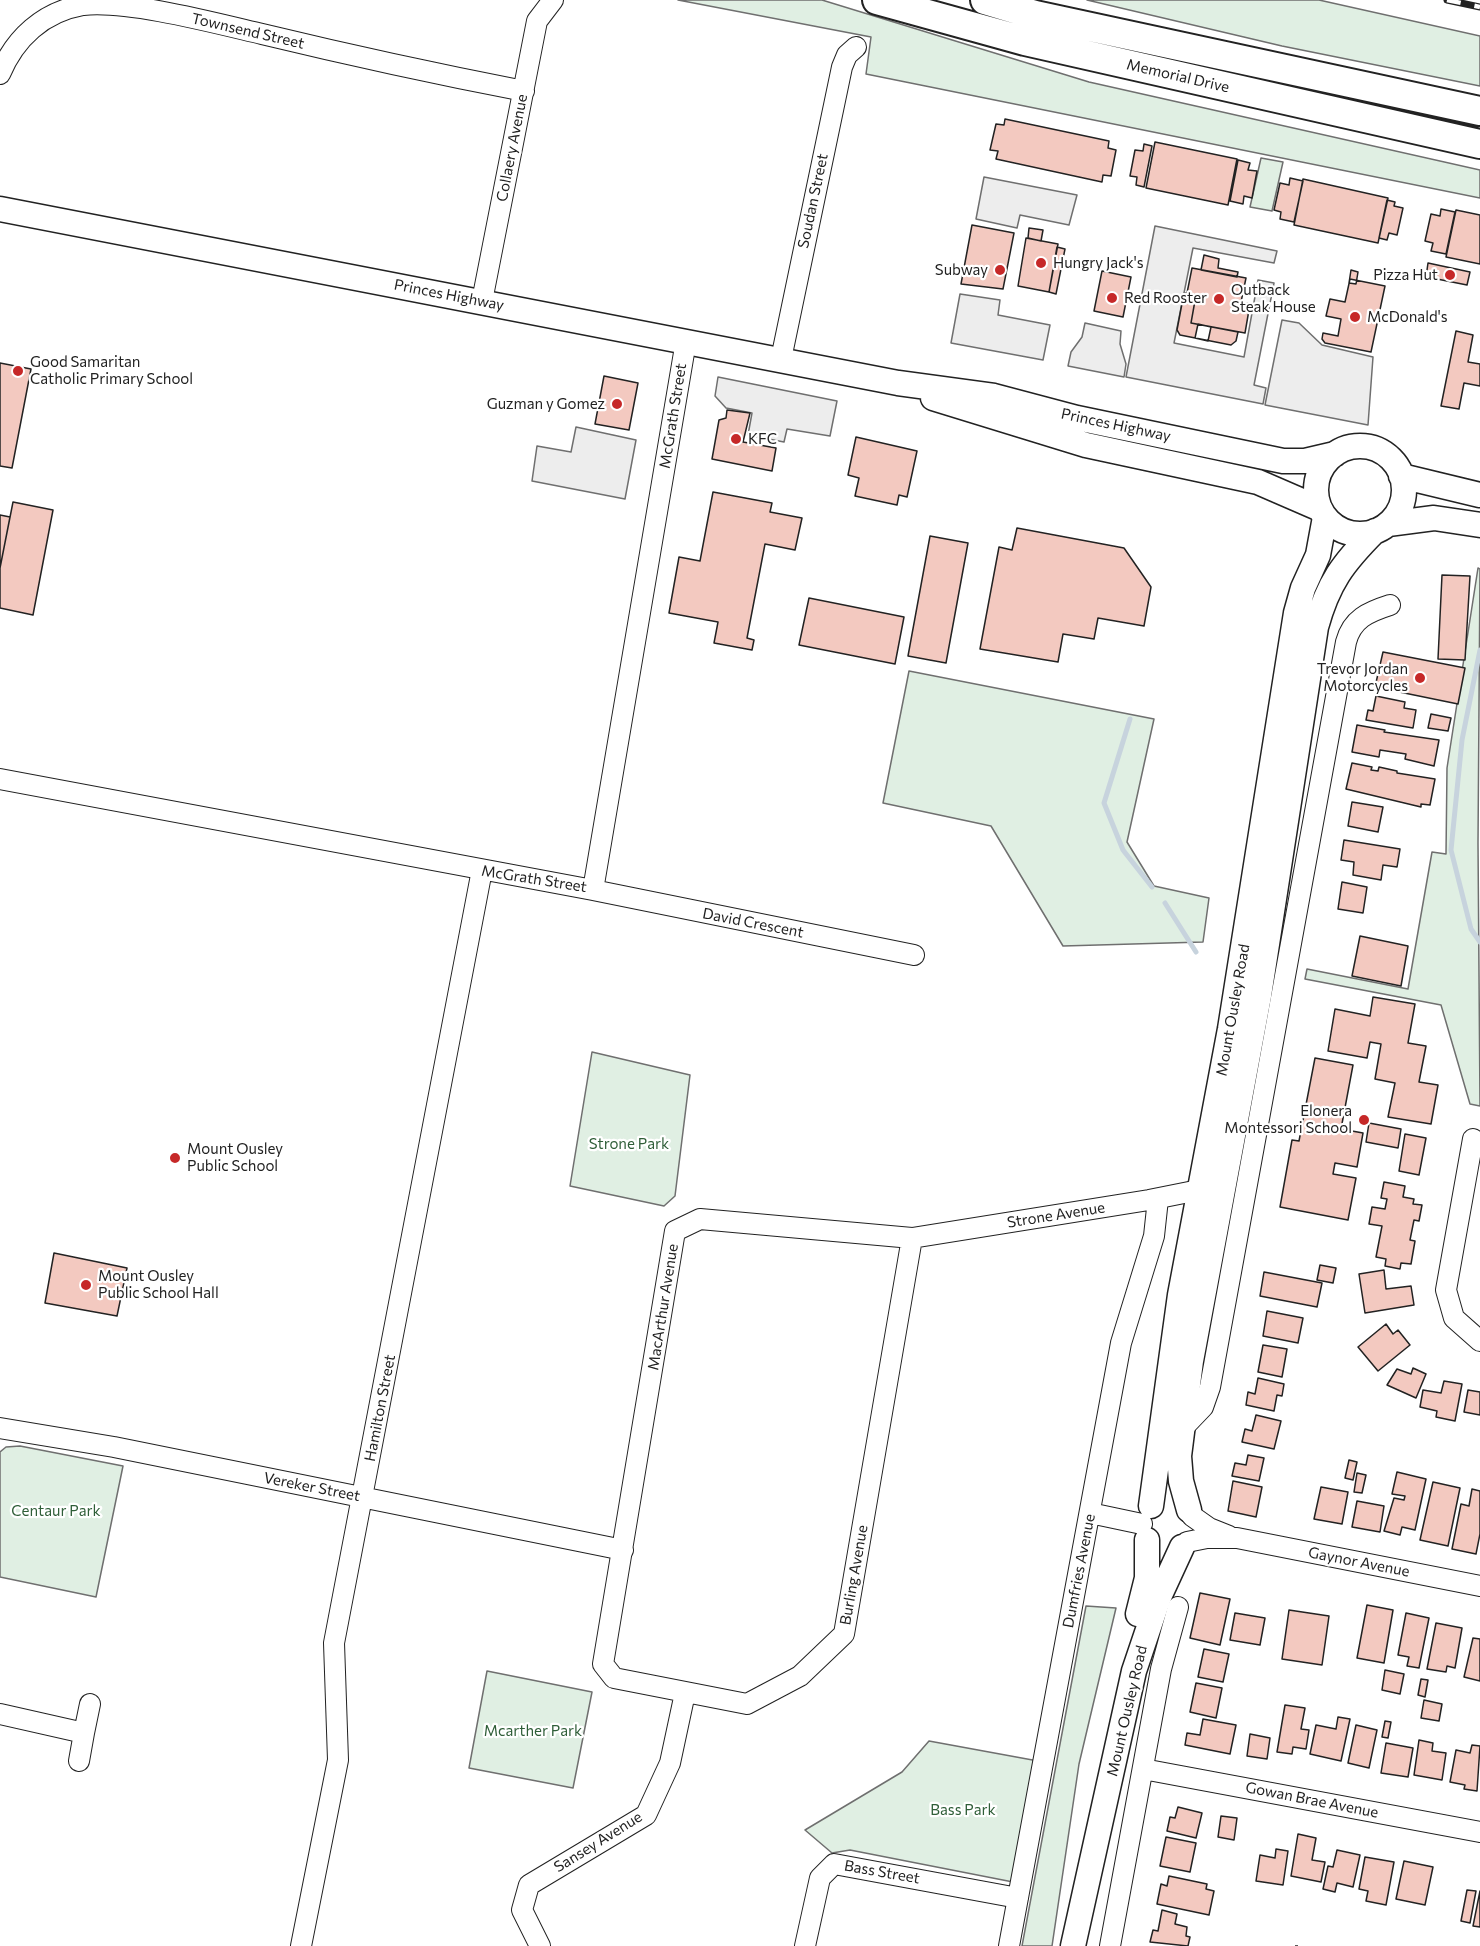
<!DOCTYPE html>
<html>
<head>
<meta charset="utf-8">
<style>
	body { margin:0 }
	canvas { display:block; background:#fff }
</style>
</head>
<body>
<canvas width="1480" height="1946"></canvas>
<script>
const g = document.querySelector('canvas').getContext('2d');
g.lineJoin = 'round';
function paint(path, color) { g.fillStyle = color; g.fill(path, 'evenodd'); }
function trace(path, color, width, dash) { g.strokeStyle = color; g.lineWidth = width; g.lineCap = dash ? 'butt' : 'round'; g.setLineDash(dash || []); g.stroke(path); }
function drawText(font, color, halo, rows, align = 'center') {
  g.font = font + ' Commissioner,sans-serif'; g.lineWidth = 4.5; g.setLineDash([]); g.textBaseline = 'middle'; g.strokeStyle = halo; g.fillStyle = color; for (const [text, x, y, turn = 0] of rows) {
    g.save(); g.translate(x, y); g.rotate((+turn || 0) * Math.PI / 180); g.textAlign = isNaN(turn) ? turn : align; if (halo) g.strokeText(text, 0, 0); g.fillText(text, 0, 0); g.restore();
  }
}
const green = new Path2D(`
	M678,0H822L1089,82L1480,170V198L866,74L871,37Z
	M1087,0H1319L1480,36V86L1282,46Z
	M1261,158L1283,162L1272,211L1250,207Z
	M1478,568L1480,569L1478,843L1480,1106L1470,1104L1441,1005L1305,979L1307,969L1408,989L1432,852L1446,854L1447,768Z
	M909,671L1154,719L1127,842L1154,886L1209,898L1203,942L1063,946L991,826L883,803Z
	M592,1052L690,1075L675,1196L664,1206L570,1186Z
	M20,1446L123,1466L96,1597L0,1577V1452L6,1447Z
	M1086,1606L1116,1608L1079,1764L1052,1946H1022Z
	M487,1671L592,1692L573,1788L469,1768Z
	M929,1741L1038,1761L1013,1882L850,1850L832,1853L805,1830L902,1772Z`);
const parking = new Path2D(`
	M984,177L1077,195L1069,225L1020,215L1017,228L976,219Z
	M1155,226L1277,251L1274,263L1193,248L1174,343L1244,357L1258,280L1274,283L1254,385L1266,388L1263,404L1126,377Z
	M960,294L1000,300L998,315L1050,325L1043,360L951,343Z
	M1282,320L1299,323L1322,345L1373,357L1368,425L1265,405Z
	M1085,323L1121,331L1120,344L1126,364L1124,377L1068,366L1071,352L1082,337Z
	M718,377L837,401L830,436L787,429L784,442L748,435L752,413L726,408L715,396Z
	M576,427L636,440L625,499L532,481L537,446L571,452Z`);
const stream = new Path2D(`
	M1480,650L1462,740L1451,850L1471,929L1480,942
	M1130,719L1104,803L1123,850L1152,887
	M1165,903L1196,952`);
const building = new Path2D(`
	M1005,119L1109,141L1108,148L1116,150L1111,176L1103,175L1102,182L996,159L998,151L990,150L996,124L1004,125Z
	M1155,142L1237,159L1228,205L1146,188Z
	M1144,144L1152,146L1144,187L1136,185L1137,177L1130,176L1135,150L1143,151Z
	M1238,160L1250,163L1248,170L1257,171L1252,198L1244,196L1243,204L1230,201Z
	M1290,178L1303,181L1294,222L1280,219L1281,212L1274,210L1280,183L1289,185Z
	M1303,179L1388,198L1378,243L1294,225Z
	M1387,200L1395,202L1394,206L1403,208L1397,235L1389,233L1387,240L1379,238Z
	M1441,209L1455,212L1446,254L1431,251L1433,243L1425,241L1431,214L1440,216Z
	M1456,210L1480,215V264L1446,257Z
	M972,225L1014,233L1003,289L961,284Z
	M1029,228L1043,230L1041,241L1028,238Z
	M1026,238L1058,244L1049,292L1018,286Z
	M1057,247L1065,249L1056,294L1049,292Z
	M1204,255L1219,259L1218,268L1238,272L1237,277L1201,270Z
	M1428,263L1470,272L1467,285L1432,278L1427,270Z
	M1192,268L1246,278L1241,302L1250,304L1245,333L1191,323L1196,295L1187,293Z
	M1351,270L1358,272L1356,284L1349,283Z
	M1102,271L1131,277L1123,317L1094,311Z
	M1350,279L1385,286L1371,352L1325,343L1322,339L1323,333L1338,336L1341,319L1326,316L1330,299L1345,302Z
	M1184,293L1196,295L1191,323L1238,332L1236,341L1231,345L1180,335L1177,330Z
	M1198,324L1211,327L1208,341L1195,338Z
	M1456,331L1473,335L1468,362L1480,364V386L1464,383L1459,409L1441,406Z
	M0,363L31,369L12,468L0,466Z
	M604,376L638,383L629,430L595,424Z
	M727,410L750,413L743,442L776,448L772,471L712,459L719,420L726,418Z
	M856,437L917,451L907,497L899,495L897,505L855,496L859,478L848,475Z
	M713,492L772,503L770,512L802,518L795,550L765,544L747,638L754,640L752,650L714,643L718,622L669,613L679,557L700,561Z
	M13,502L53,510L33,615L0,608V568Z
	M0,515L10,517L0,568Z
	M1017,528L1124,548L1151,587L1144,626L1098,618L1094,639L1063,634L1058,662L980,649L999,547L1012,550Z
	M930,536L968,543L946,663L908,656Z
	M1442,575L1470,576L1465,660L1438,659Z
	M809,598L904,617L895,664L799,645Z
	M1383,652L1465,668L1458,704L1375,687Z
	M1376,696L1405,702L1404,708L1416,710L1413,728L1366,720L1368,710L1373,711Z
	M1431,714L1451,718L1448,731L1428,728Z
	M1357,725L1385,730L1384,732L1439,740L1434,766L1405,759L1406,754L1380,750L1379,757L1352,752Z
	M1352,763L1372,767L1371,770L1378,771L1379,767L1397,771V773L1435,779L1430,805L1421,804V807L1346,789Z
	M1352,802L1383,807L1378,832L1348,826Z
	M1344,840L1400,849L1397,867L1383,865L1381,880L1353,875L1354,862L1341,860Z
	M1342,882L1367,887L1363,913L1338,909Z
	M1360,936L1408,946L1401,986L1352,976Z
	M1373,997L1415,1004L1408,1043L1426,1046L1419,1082L1438,1085L1431,1124L1388,1117L1395,1083L1375,1079L1381,1044L1370,1042L1367,1058L1328,1051L1335,1009L1370,1016Z
	M1315,1058L1353,1065L1341,1129L1363,1133L1357,1167L1335,1163L1333,1174L1356,1178L1348,1220L1280,1207L1292,1140L1299,1141Z
	M1369,1123L1401,1129L1398,1148L1366,1142Z
	M1405,1134L1426,1138L1419,1175L1399,1171Z
	M1384,1182L1405,1186L1403,1197L1414,1199L1413,1204L1422,1205L1419,1221L1414,1220L1410,1240L1415,1241L1411,1264L1401,1263L1400,1269L1385,1266L1386,1259L1376,1257L1382,1226L1369,1224L1372,1207L1385,1209L1387,1199L1381,1198Z
	M54,1253L127,1268L117,1316L45,1303Z
	M1320,1265L1336,1268L1333,1283L1317,1280Z
	M1384,1270L1386,1289L1411,1286L1414,1305L1365,1313L1359,1274Z
	M1264,1272L1322,1283L1317,1307L1260,1296Z
	M1267,1311L1303,1318L1298,1343L1263,1336Z
	M1386,1324L1393,1334L1398,1330L1410,1345L1378,1371L1358,1347Z
	M1263,1345L1287,1349L1282,1377L1258,1372Z
	M1413,1368L1426,1374L1416,1398L1387,1385L1397,1369L1411,1374Z
	M1258,1378L1284,1384L1282,1396L1277,1395L1274,1411L1246,1405L1248,1392L1255,1394Z
	M1444,1381L1462,1384L1455,1421L1436,1417L1437,1411L1420,1407L1423,1390L1441,1393Z
	M1468,1390L1480,1392V1415L1464,1412Z
	M1256,1415L1281,1421L1274,1449L1242,1442L1245,1429L1252,1431Z
	M1248,1455L1264,1458L1259,1481L1232,1476L1235,1463L1246,1465Z
	M1349,1460L1357,1462L1353,1480L1345,1478Z
	M1397,1472L1426,1479L1415,1530L1402,1527L1400,1535L1384,1531L1394,1498L1404,1500L1405,1496L1392,1494Z
	M1357,1473L1366,1475L1362,1493L1354,1492Z
	M1233,1481L1262,1487L1256,1517L1228,1511Z
	M1433,1482L1460,1488L1448,1546L1420,1540Z
	M1321,1487L1348,1492L1342,1524L1314,1519Z
	M1472,1489L1480,1491V1534L1476,1554L1452,1549L1461,1504L1469,1506Z
	M1357,1501L1384,1506L1380,1532L1352,1527Z
	M1200,1593L1230,1599L1220,1645L1190,1638Z
	M1367,1605L1393,1610L1384,1663L1357,1658Z
	M1289,1610L1329,1616L1322,1665L1282,1659Z
	M1235,1613L1265,1618L1260,1645L1230,1640Z
	M1406,1613L1429,1618L1419,1668L1407,1666L1409,1657L1398,1655Z
	M1436,1623L1462,1628L1455,1668L1447,1666L1446,1672L1427,1669Z
	M1473,1638L1480,1639V1681L1464,1677Z
	M1204,1649L1229,1654L1223,1682L1198,1677Z
	M1385,1670L1404,1674L1400,1694L1382,1690Z
	M1421,1679L1428,1680L1425,1697L1418,1695Z
	M1196,1683L1222,1688L1216,1718L1190,1712Z
	M1424,1700L1442,1704L1439,1721L1421,1718Z
	M1285,1705L1305,1708L1301,1729L1309,1730L1306,1749L1293,1747L1292,1754L1277,1752Z
	M1338,1717L1350,1719L1341,1761L1310,1754L1316,1725L1336,1729Z
	M1203,1719L1236,1725L1230,1754L1185,1745L1187,1733L1200,1735Z
	M1385,1721L1391,1722L1388,1738L1382,1737Z
	M1356,1725L1377,1730L1369,1768L1348,1763Z
	M1250,1734L1270,1738L1267,1759L1247,1756Z
	M1419,1740L1433,1743L1432,1751L1446,1753L1442,1780L1414,1775Z
	M1386,1743L1413,1748L1408,1777L1381,1773Z
	M1472,1745L1480,1746L1477,1791L1464,1789L1465,1785L1450,1782L1456,1750L1470,1753Z
	M1178,1807L1202,1813L1196,1838L1167,1831L1170,1817L1175,1818Z
	M1221,1816L1237,1818L1234,1840L1218,1837Z
	M1298,1834L1316,1838L1312,1860L1325,1862L1321,1882L1291,1876Z
	M1166,1837L1196,1843L1190,1872L1160,1866Z
	M1276,1849L1288,1851L1283,1885L1256,1881L1260,1855L1275,1858Z
	M1337,1850L1360,1855L1353,1887L1337,1883L1335,1892L1323,1889L1328,1866L1333,1867Z
	M1365,1857L1394,1862L1386,1905L1366,1901L1368,1891L1359,1889Z
	M1404,1861L1433,1867L1425,1905L1396,1899Z
	M1169,1876L1207,1884L1206,1889L1214,1891L1209,1915L1157,1904L1161,1884L1167,1886Z
	M1467,1890L1476,1891L1470,1923L1461,1921Z
	M1480,1891V1927L1473,1926Z
	M1162,1910L1177,1914L1175,1924L1187,1927L1186,1936L1190,1937L1188,1946L1150,1942L1153,1930L1158,1931Z`);
const minor = new Path2D(`
	M0,74C15,38 43,12 83,5C128,0 215,23 262,34C349,55 436,74 524,91
	M482,301L537,21L553,0
	M781,359L842,67L847,55L856,47
	M0,779L593,890L686,341
	M593,890L914,955
	M1473,1139L1446,1290L1454,1318L1480,1341
	M912,1238L844,1634L800,1676L747,1704L614,1678L603,1664L675,1231L700,1219L912,1238L1149,1200L1199,1190
	M0,1428L114,1447L623,1550
	M1182,1429L1203,1407L1210,1387L1346,642C1352,619 1368,612 1390,605
	M1090,1513L1142,1524
	M1192,1516L1209,1528L1229,1536
	M1187,1542L1207,1538H1237L1480,1586
	M0,1714L84,1733L90,1704
	M79,1761L84,1733
	M1143,1769L1480,1832
	M301,1946L338,1760L334,1643L482,870
	M540,1946L522,1910L529,1885L646,1815L670,1763L685,1693
	M805,1946L820,1878L834,1864L1018,1898
	M1009,1946L1121,1343L1154,1236L1158,1199
	M1110,1946L1161,1669L1178,1607`);
const major = new Path2D(`
	M0,209L898,383L994,396L1077,418L1283,461H1305L1335,454
	M933,398L1086,445L1258,482L1318,508
	M1316 490a44 44 0 1 1 88 0a44 44 0 1 1-88 0Z
	M1401,476L1480,495
	M1388,524L1434,518L1480,525
	M1151,1506L1180,1295L1230,1029L1296,613L1303,588L1318,555L1325,517
	M1189,1510L1181,1481L1179,1456L1191,1361L1259,996L1316,627C1328,583 1343,563 1375,531
	M1138,1614L1147,1578V1540
	M1073,1946L1134,1671L1159,1597L1182,1547`);
const highway = new Path2D(`
	M877,0L1025,41L1480,144
	M985,0L1035,15L1480,111`);
const rail = new Path2D(`
	M1447,0L1480,7`);
const fence = new Path2D(`
	M1295,1946H1298`);
const markers = [
	[1041,263,6,"#c62828"],
	[1000,270,6,"#c62828"],
	[1450,275,6,"#c62828"],
	[1112,298,6,"#c62828"],
	[1219,299,6,"#c62828"],
	[1355,317,6,"#c62828"],
	[18,371,6,"#c62828"],
	[617,404,6,"#c62828"],
	[736,439,6,"#c62828"],
	[1420,678,6,"#c62828"],
	[1364,1120,6,"#c62828"],
	[175,1158,6,"#c62828"],
	[86,1285,6,"#c62828"]
];
const streetNames = [
	["Townsend Street",248,31,13],
	["Memorial Drive",1178,76,13],
	["Collaery Avenue",512,148,-79],
	["Soudan Street",813,201,-78],
	["Princes Highway",449,295,11],
	["McGrath Street",673,416,-81],
	["Princes Highway",1116,425,12],
	["McGrath Street",534,879,9],
	["David Crescent",753,923,11],
	["Mount Ousley Road",1233,1010,-80],
	["Strone Avenue",1056,1215,-9],
	["MacArthur Avenue",663,1307,-81],
	["Hamilton Street",380,1408,-79],
	["Vereker Street",312,1487,11],
	["Gaynor Avenue",1359,1562,11],
	["Dumfries Avenue",1079,1571,-79],
	["Burling Avenue",854,1575,-80],
	["Mount Ousley Road",1127,1711,-77],
	["Gowan Brae Avenue",1312,1800,11],
	["Sansey Avenue",598,1842,-32],
	["Bass Street",882,1872,10]
];
const poiNames = [
	["Hungry Jack's",1053,263],
	["Subway",988,270,"right"],
	["Pizza Hut",1438,275,"right"],
	["Outback",1231,290],
	["Steak House",1231,307],
	["Red Rooster",1124,298],
	["McDonald's",1367,317],
	["Good Samaritan",30,362],
	["Catholic Primary School",30,379],
	["Guzman y Gomez",605,404,"right"],
	["KFC",748,439],
	["Trevor Jordan",1408,669,"right"],
	["Motorcycles",1408,686,"right"],
	["Elonera",1352,1111,"right"],
	["Montessori School",1352,1128,"right"],
	["Mount Ousley",187,1149],
	["Public School",187,1166],
	["Mount Ousley",98,1276],
	["Public School Hall",98,1293]
];
const parkNames = [
	["Strone Park",629,1144],
	["Centaur Park",56,1511],
	["Mcarther Park",533,1731],
	["Bass Park",963,1810]
];
paint(green, '#e0efe3');
trace(green, '#6f6f6f', 1.5);
paint(parking, '#ededed');
trace(parking, '#6f6f6f', 1.5);
trace(stream, '#c7d3dd', 5);
paint(building, '#f3c9c0');
trace(building, '#222', 1.5);
trace(minor, '#222', 22);
trace(major, '#222', 27);
trace(highway, '#222', 32);
trace(minor, '#fff', 20);
trace(major, '#fff', 24);
trace(highway, '#fff', 28);
trace(rail, '#222', 7);
trace(rail, '#fff', 4.5, [14]);
trace(fence, '#222', 1.5, [8, 3]);
for (const [x, y, r, color] of markers) { const dot = new Path2D(); dot.arc(x, y, r, 0, 2 * Math.PI); g.fillStyle = color; g.fill(dot); trace(dot, '#fff', 2); }
drawText('15px', '#222', '#fff', streetNames);
drawText('15px', '#222', '#fff', poiNames, 'left');
drawText('15px', '#2f5e38', '#fff', parkNames);
</script>
</body>
</html>
